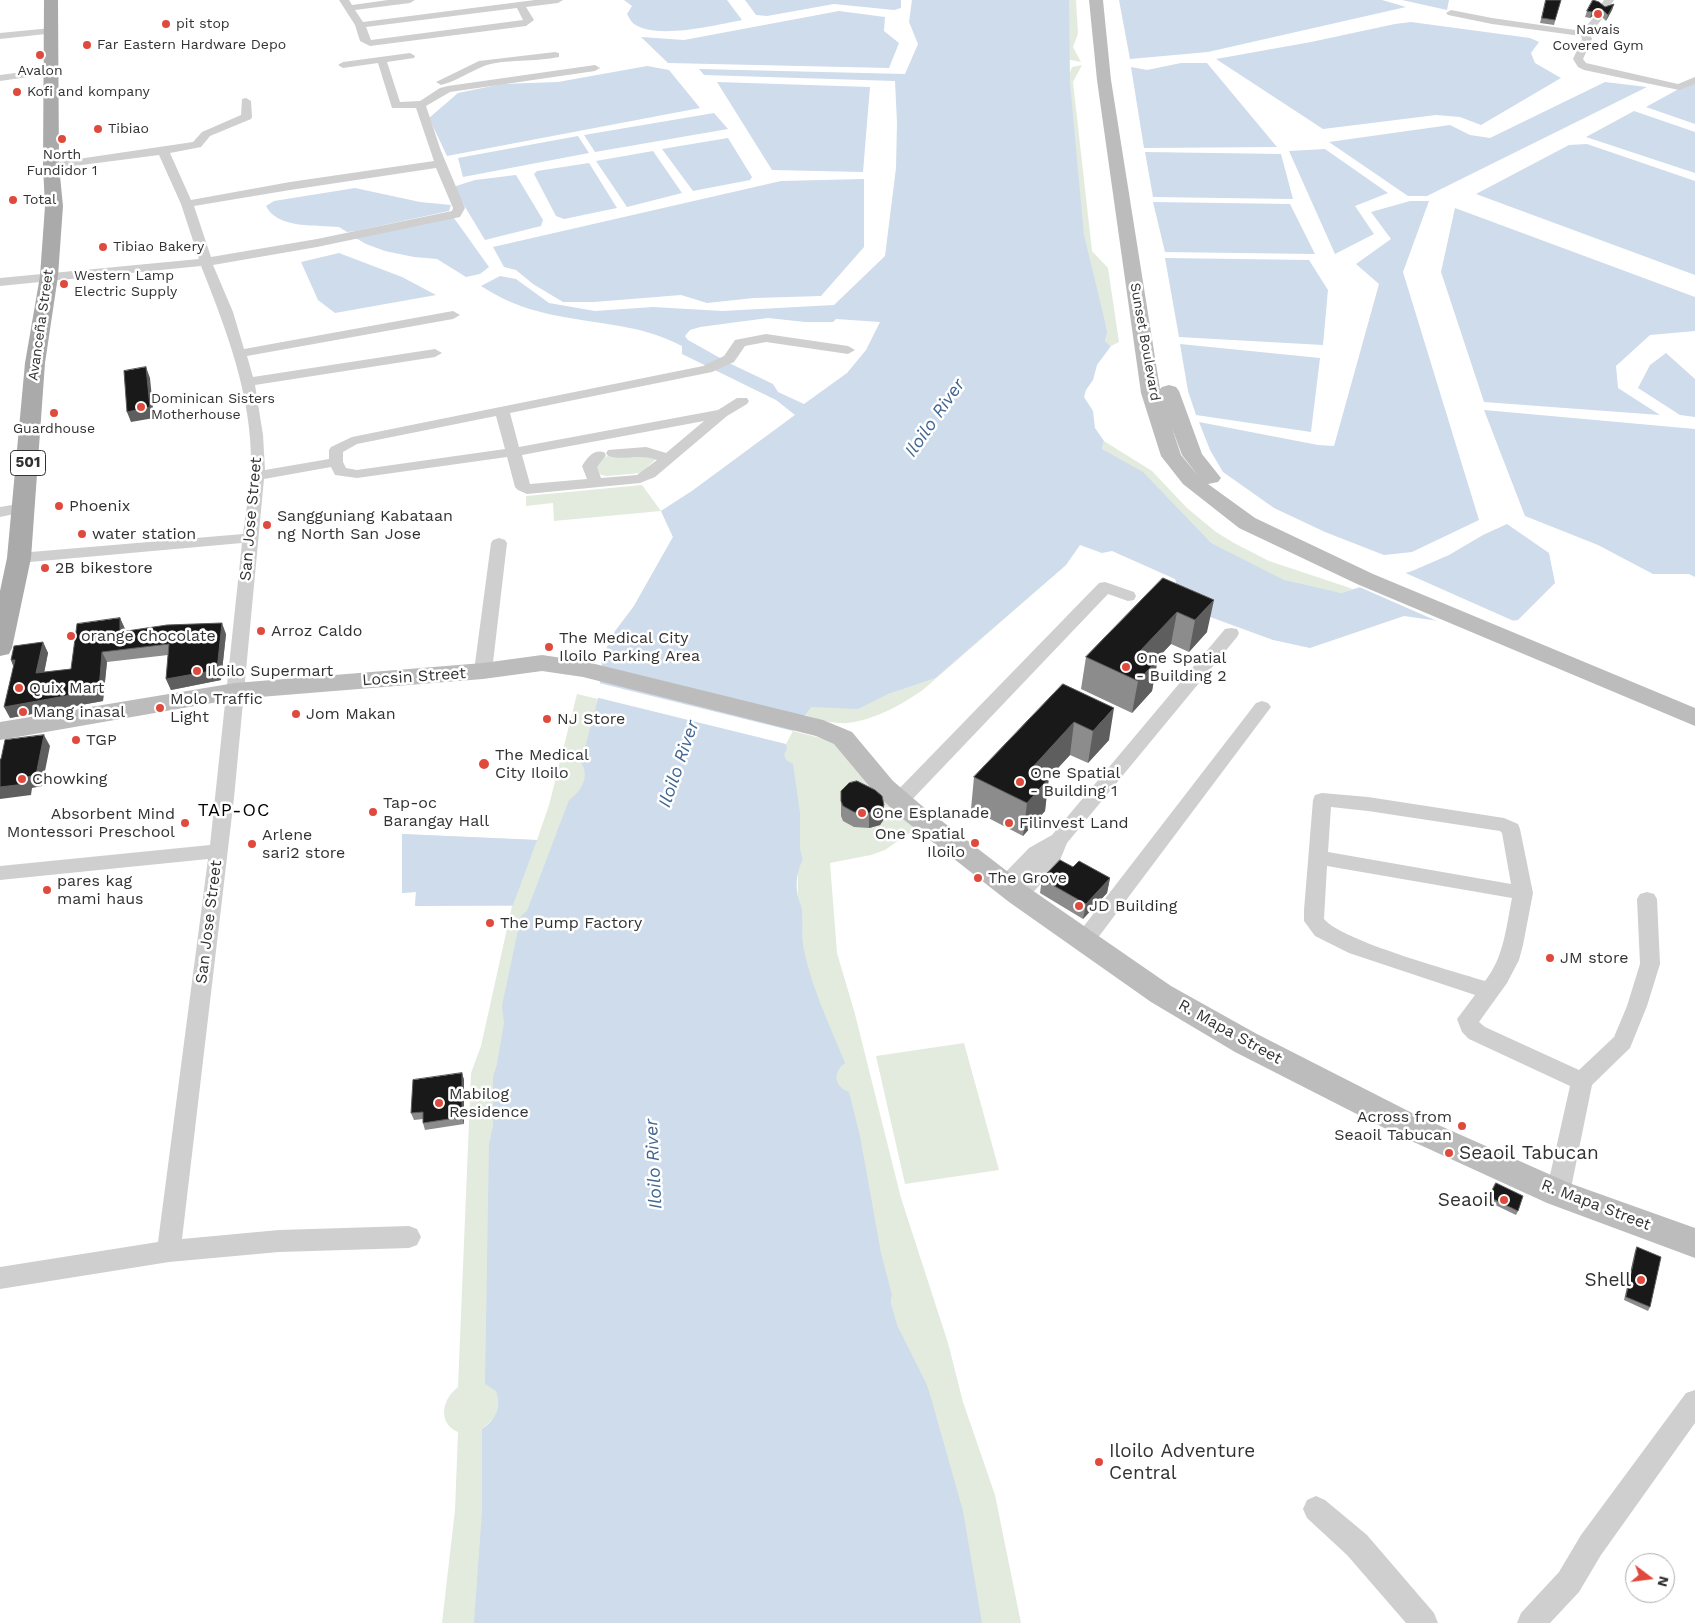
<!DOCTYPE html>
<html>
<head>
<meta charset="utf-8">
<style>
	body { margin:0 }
	#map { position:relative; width:1695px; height:1623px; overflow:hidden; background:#fff; font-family:"Work Sans",sans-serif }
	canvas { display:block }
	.north { position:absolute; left:1625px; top:1553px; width:50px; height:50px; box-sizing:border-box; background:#fff; border:1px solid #adadad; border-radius:50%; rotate:105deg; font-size:14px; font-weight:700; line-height:20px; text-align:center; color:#323232 }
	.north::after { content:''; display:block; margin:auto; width:18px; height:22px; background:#df4a3d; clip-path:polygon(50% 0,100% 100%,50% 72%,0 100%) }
</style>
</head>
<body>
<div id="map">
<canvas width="1695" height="1623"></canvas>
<div class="north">N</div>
</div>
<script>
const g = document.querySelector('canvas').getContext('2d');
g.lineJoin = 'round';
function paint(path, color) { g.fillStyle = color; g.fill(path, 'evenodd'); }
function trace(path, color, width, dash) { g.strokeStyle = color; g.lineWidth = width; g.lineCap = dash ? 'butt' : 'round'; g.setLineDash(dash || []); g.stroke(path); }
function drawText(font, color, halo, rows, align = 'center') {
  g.font = font + ' "Work Sans",sans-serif'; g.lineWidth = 5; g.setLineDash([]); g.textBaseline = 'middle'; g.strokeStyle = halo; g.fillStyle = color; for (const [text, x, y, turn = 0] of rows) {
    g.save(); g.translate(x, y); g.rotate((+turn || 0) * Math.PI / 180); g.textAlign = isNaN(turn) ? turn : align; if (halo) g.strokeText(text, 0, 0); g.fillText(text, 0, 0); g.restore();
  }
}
const green = new Path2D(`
	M1057,0H1076L1078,34L1073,47L1081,62L1066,59Z
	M1082,65L1073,82L1092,251L1108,268L1119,342L1111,346L1105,341C1110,325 1100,316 1090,305L1069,75L1072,67Z
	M795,415L621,667L601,664C606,640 623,624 635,604C648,582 660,559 673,537L661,511L554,521L553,503L526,506V496L642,485L661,511L692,491Z
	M1104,441L1152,471L1187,508L1216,532L1234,543L1269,561L1353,589L1341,593L1286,587L1210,545L1102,449Z
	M638,453L656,459L641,473L607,476L601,475L594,469L601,457Z
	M1066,565L924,689C902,705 866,725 838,723C821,722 802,713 785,709Z
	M577,694L598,699L516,1390L496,1416L482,1429L509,1623H442L455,1510L458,1432C437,1423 442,1399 458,1387L471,1073L481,1046L512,906H415L416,892L402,893V834L537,840L549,805Z
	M793,731L832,741L918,827L885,850L871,855L830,863L837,953L855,1014L901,1198L948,1343L963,1402L995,1495L1021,1623H956L891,1303L892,1296L796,990L798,870L803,860L760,748L786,744Z
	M964,1043L999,1170L905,1184L876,1056Z`);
const water = new Path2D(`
	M624,0H727L742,20C716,25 656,40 634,24C631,22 629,17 627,14L632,6Z
	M745,0H901V8L894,10L834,4L767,16L756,15Z
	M912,0H1069L1070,82L1084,235L1105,322L1107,333L1105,341L1111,346L1097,365L1093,380L1086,390L1084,397L1093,411L1095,428L1104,441L1102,449L1143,472L1211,543L1284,580L1341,593L1412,571L1449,555L1483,535L1507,524L1549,553L1555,583L1518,620L1474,626L1404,616L1310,648L1273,640L1202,614L1177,585L1175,579L1112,551L1102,553L1080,545L1066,565L935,678L888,694L858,709L811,707L793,731L786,744L787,749L784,754L786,760L793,764L800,813V849L803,860C797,871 795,884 798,897C799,902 802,906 802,911C803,925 801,937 804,950C812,989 830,1026 845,1063C833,1072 833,1086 849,1092L860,1136L881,1253L892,1295L891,1303L897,1325L927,1385L931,1398L963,1511L982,1623H474L482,1512V1429C496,1419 502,1408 496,1391L485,1384L489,1144L493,1126V1077L497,1064L504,1023L502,1006L521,916L527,911L569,800C582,791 590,776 581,762L598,699L603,657L615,631L634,606L673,537L661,511L692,491L795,415L776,400L682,354V346C635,321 587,325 537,311C517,306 498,297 481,286L500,276L516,279L549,303L595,311L653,307L722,311L834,305L885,256L896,168L897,123L895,81L704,75L699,69L905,74L918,44L909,22ZM768,318L805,322H833L836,319L880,322L866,350L847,373L804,404L778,392L773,384L729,363L688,340L685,336L690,330L700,327Z
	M1119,0H1382L1406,7L1208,52L1130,59Z
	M1402,0H1449L1447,10Z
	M839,11L885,17L884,31L899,43L889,68L668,63L641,37L684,40Z
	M1411,22L1530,38L1539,42L1531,53L1535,63L1561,78L1481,125L1460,117L1436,115L1323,129L1216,59L1311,42L1395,24Z
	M1181,63H1207L1277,147L1144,148L1131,67L1147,70Z
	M647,66L669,70L700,108L447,156L429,118L458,93L502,84L558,82Z
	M1695,80V124L1646,107Z
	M717,82L870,87L863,172L772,170Z
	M1605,82L1647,87L1427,196H1408L1329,142L1450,125L1470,135L1490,138Z
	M1634,111L1695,132V173L1586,137Z
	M714,113L728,129L595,152L584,135Z
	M578,136L589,153L463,177L458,158Z
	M728,138L752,177L750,180L693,191L662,149Z
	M1587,144L1695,181V275L1476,194L1569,145Z
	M1325,149L1388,193L1355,206L1374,234L1335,254L1289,151Z
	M653,151L682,193L627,207L596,161Z
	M1145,152L1281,154L1293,199L1153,197Z
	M589,163L617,208L564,219L556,216L534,174L537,171Z
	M516,175L543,220L541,226L485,240L453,187L475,180Z
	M864,179V247L821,296L754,298L707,303L681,295L594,302H563L533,284L516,270L504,267L493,247L781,181Z
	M355,188L420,202L451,205L449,211L356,231L347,232L339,227C318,225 277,229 266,206L274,201Z
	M1410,201H1429L1403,272L1479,520L1412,552L1384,555L1325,532L1274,508L1223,472L1210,450L1199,422L1318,445L1334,446L1379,284L1356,264L1391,239L1371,212Z
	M1153,202L1290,204L1315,254L1165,252Z
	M1455,208L1695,297V331L1650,335L1616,366L1618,388L1660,415L1484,402L1441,272Z
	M445,218H454L489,267L480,274L466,277L437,259L414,257L385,251L366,244L354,237Z
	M339,253L402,277L436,295L335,313L318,300L301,262Z
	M1165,258L1309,260L1328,290L1323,345L1179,337Z
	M1180,344L1320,358L1311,432L1196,415L1188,391Z
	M1666,353L1695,379V417L1680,415L1638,388L1650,365Z
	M1484,410L1695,429V577L1689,574H1653L1598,545L1525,516Z
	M402,834L537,840L513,905L415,906L416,892L402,893Z`);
const pier = new Path2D(`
	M1401,571L1516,622L1474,629L1446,625L1357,586L1360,583Z
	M599,683L793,731L786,744L595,697Z`);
const street = new Path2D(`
	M339,0H349L352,5L388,0H415L410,3L355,10L363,22L535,0H563L558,3L526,7L534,20L526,26L370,46L360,41L355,25ZM517,8L523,20L371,40L366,27Z
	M1604,0H1614L1607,10L1604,11L1599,8Z
	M1451,10L1492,18L1582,31L1594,17H1600L1602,19L1590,34L1592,39L1583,59L1586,63L1678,84L1695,77V84L1679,90L1584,70L1578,67L1573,59L1582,39L1581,36L1492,24L1448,15L1446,13Z
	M51,28L55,29V33L0,39V33Z
	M555,52L559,53V57C537,62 503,59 484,66C469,72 457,81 441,85L436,82L479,61Z
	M410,53L415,56L414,58L387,62L400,102L420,101L440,88L448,86L595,65L600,68L595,71L450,92L426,106L441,151L465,208L460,217L317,247L213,265L233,312L244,349L453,311L460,315L453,319L247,356L253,377L435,349L442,353L435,357L255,385L263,435L265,470L329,459V450L331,447L352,437L703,366L724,356L735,340L766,334L848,346L855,350L848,354L766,342L745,346L734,362L712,372L510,413L519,447L718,410L737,398H747L749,401L747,404L727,416L655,477L640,483L527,494L518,490L515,487L507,457L357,478L335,475L331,467L264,479L234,798L182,1239L279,1230L409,1226L417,1229L421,1237L417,1245L409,1248L279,1252L169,1262L0,1289V1267L158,1242L208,859L0,880V866L210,845L242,543L19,563L13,561L11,558L13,555L19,553L243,534C246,511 250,488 251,465C252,396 226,329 201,266L0,286V278L199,259L181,204L159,155L51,169L45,166L51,163L193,142L202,132L241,115L242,99L246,98L251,101L252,117L251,119L210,136L201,147L170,153L191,200L290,182L434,161L416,108H392L378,63L343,68L338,65L343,62ZM436,168L453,208L452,211L317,239L211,257L194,206L290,190ZM496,416L505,449L357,470L346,468L343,462V452L357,444ZM704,421L666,453L646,447L608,450L606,453L608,456C626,461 637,453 657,460L637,475L601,478L597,467L606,455L604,452C593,449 587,458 582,466L587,479L530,484L522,455Z
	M52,68L56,69L57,71L56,73L0,81V75Z
	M24,503L29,505L32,508L29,511L0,517V507Z
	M499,538L505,540L507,543L492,671L489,675L483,677L477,675L474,671L491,543L493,540Z
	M1105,582L1134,592L1136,596L1134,600L1128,601L1108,594L906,806L899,808L892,806L890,801L892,796L1099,583Z
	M1231,628L1237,629L1239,633L1237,637L1067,843L1058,865L1026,900L1019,902L1012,900L1009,895L1012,889L1006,891L999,889L996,884L999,879L1029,848L1052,835L1225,629Z
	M1262,701L1268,703L1271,707L1091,947L1084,949L1077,947L1074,941L1077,935L1256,703Z
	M1322,793L1368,797L1504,818L1518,824L1520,829L1533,893L1523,945L1519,960L1507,983L1479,1022L1485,1027L1579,1070L1614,1037L1627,1006L1640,964L1637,899L1640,894L1647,892L1654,894L1657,899L1660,964L1647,1006L1630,1048L1592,1085L1570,1193L1566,1200L1558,1203L1550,1200L1546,1193L1570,1086L1469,1039L1462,1032L1457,1019L1475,995L1349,953L1315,936L1304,921V910L1313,800L1315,795ZM1331,807L1368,811L1500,831L1502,833L1511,884L1328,852ZM1327,866L1512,898C1506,928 1504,957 1485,981C1453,971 1342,941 1324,919Z
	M1695,1390V1423L1601,1555L1579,1592L1550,1623H1517L1521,1613L1559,1572L1581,1535L1686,1393Z
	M1316,1496L1325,1500L1367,1535L1434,1613L1438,1623H1406L1347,1555L1307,1518L1303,1509L1307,1500Z`);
const secondary = new Path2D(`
	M1089,0H1103L1111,80L1160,389L1162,387L1169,385L1176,387L1179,391L1202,454L1221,478L1218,482L1208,484L1255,518L1373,574L1695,708V726L1357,584L1239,528L1183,484L1161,456L1141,393L1097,80ZM1172,428L1182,455L1199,477L1181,455Z
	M542,655L583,661L823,720L852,732L893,781L921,805L1029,888L1171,986L1257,1034L1416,1115L1569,1183L1695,1228V1258L1547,1203L1394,1133L1235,1052L1151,1002L1009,902L903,819L875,793L834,744L816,736L583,677L542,671L483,679L235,699L0,740V722L235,683L483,663Z`);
const primary = new Path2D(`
	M44,0H58L59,166L63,206L58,276L45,363L31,558L12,648L9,654L0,656V591L7,558L25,363L40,276L45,206L43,166Z`);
const wall = new Path2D(`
	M1546,0H1561L1554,25L1540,23Z
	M1614,4L1612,10L1606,21L1600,15H1594L1590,18L1585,17L1587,11Z
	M1163,578L1207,632L1189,652L1171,644L1157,659L1152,691L1132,713L1081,689L1086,657Z
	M120,618L125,629V631L226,634L221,680L171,690L166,679L168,655L107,662L103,701L10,718L13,666L11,660L43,642L48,653L44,672L71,669Z
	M1063,684L1109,740L1088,763L1070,755L1048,778L1045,811L1023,836L971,809L974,777Z
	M841,801L884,805V819L880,825L869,828L854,827L843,821L841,816Z
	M1073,867L1110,878L1107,893L1083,919L1040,893L1042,879Z
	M462,1073L464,1080V1124L425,1130L423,1123V1119L414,1120L411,1113Z
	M1496,1183L1518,1211L1516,1215L1487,1201Z
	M1637,1247L1650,1307L1648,1311L1624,1300L1635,1251Z`);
const shadedWall = new Path2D(`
	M1614,4L1612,10L1606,21L1608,15Z
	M1596,9L1594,15L1590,18L1592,12Z
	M146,367L150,378L154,418L131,422L127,412Z
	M1214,600L1207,632L1189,652L1195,620Z
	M1177,612L1171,644L1137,680L1140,651Z
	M120,618L125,629V642L120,632Z
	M222,623L226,634L221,680L171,690L166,679Z
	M43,642L48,653L42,684L36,673Z
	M102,652L107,662L103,701L10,718L4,707Z
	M1158,659L1152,691L1132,713L1138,681Z
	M11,660H15L16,671Z
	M1114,708L1109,740L1088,763L1093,731Z
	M1074,722L1070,755L1027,802L1031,769Z
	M44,735L50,746L42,786L32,788L31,795L0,799V787Z
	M1049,778L1045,811L1023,836L1027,803Z
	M884,805V819L880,825L869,828V813Z
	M1110,878L1107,893L1083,919L1086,904Z
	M462,1073L464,1080V1124L462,1117Z`);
const building = new Path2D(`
	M1546,0H1561L1555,20L1542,18Z
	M1593,0L1599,2L1605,7L1614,4L1608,15L1602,9H1596L1592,12L1587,11Z
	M146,367L150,407L127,412L124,371Z
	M1163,578L1214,600L1195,620L1177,612L1140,651L1158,659L1138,681L1086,657Z
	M120,618V632L167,625L222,623L217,670L166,679L169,644L102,652L99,690L4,707L15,660H11L14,646L43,642L36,673L71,669L77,624Z
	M1063,684L1114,708L1093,731L1074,722L1031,769L1049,778L1027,803L974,777Z
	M44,735L36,775L27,777L25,784L0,787V759H1L5,740Z
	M857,781L875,790L882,796L884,805L880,810L869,813L854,812L843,806L841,801V791L849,783Z
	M1060,860L1073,867L1079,861L1110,878L1086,904L1042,879Z
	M462,1073V1117L423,1123V1112L411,1113L413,1080Z
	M1496,1183L1523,1196L1518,1211L1489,1197Z
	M1637,1247L1661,1257L1650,1307L1626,1297Z`);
const markers = [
	[1598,14,5,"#df4a3d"],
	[166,24,5,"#df4a3d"],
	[87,45,5,"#df4a3d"],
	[40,55,5,"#df4a3d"],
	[17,92,5,"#df4a3d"],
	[98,129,5,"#df4a3d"],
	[62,139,5,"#df4a3d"],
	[13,200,5,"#df4a3d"],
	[103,247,5,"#df4a3d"],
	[64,284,5,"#df4a3d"],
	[141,407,5,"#df4a3d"],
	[54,413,5,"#df4a3d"],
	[59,506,5,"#df4a3d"],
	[267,525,5,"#df4a3d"],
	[82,534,5,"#df4a3d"],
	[45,568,5,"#df4a3d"],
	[261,631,5,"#df4a3d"],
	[71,636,5,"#df4a3d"],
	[549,647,5,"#df4a3d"],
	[1126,667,5,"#df4a3d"],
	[197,671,5,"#df4a3d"],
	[19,688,5,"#df4a3d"],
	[160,708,5,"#df4a3d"],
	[23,712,5,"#df4a3d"],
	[296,714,5,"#df4a3d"],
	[547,719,5,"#df4a3d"],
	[76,740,5,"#df4a3d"],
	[484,764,6,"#df4a3d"],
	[22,779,5,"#df4a3d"],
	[1020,782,5,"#df4a3d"],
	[373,812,5,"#df4a3d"],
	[862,813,5,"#df4a3d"],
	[185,823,5,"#df4a3d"],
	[1009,823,5,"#df4a3d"],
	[975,843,5,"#df4a3d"],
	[252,844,5,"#df4a3d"],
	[978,878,5,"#df4a3d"],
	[47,890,5,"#df4a3d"],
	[1079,906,5,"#df4a3d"],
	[490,923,5,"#df4a3d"],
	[1550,958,5,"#df4a3d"],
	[439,1103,5,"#df4a3d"],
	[1462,1126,5,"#df4a3d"],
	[1449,1153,5,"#df4a3d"],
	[1504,1200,5,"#df4a3d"],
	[1641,1280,5,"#df4a3d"],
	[1099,1462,5,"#df4a3d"]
];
const farPoinames = [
	["pit stop",176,24],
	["Navais",1598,30,"center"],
	["Covered Gym",1598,46,"center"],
	["Far Eastern Hardware Depo",97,45],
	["Avalon",40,71,"center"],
	["Kofi and kompany",27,92],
	["Tibiao",108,129],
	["North",62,155,"center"],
	["Fundidor 1",62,171,"center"],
	["Total",23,200],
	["Tibiao Bakery",113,247],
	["Western Lamp",74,276],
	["Electric Supply",74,292],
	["Dominican Sisters",151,399],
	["Motherhouse",151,415],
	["Guardhouse",54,429,"center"]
];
const farStreetnames = [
	["Avanceña Street",41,325,-82],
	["Sunset Boulevard",1145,342,80]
];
const shields = [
	[28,463,35]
];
const shieldNames = [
	["501",28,463]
];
const poiNames = [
	["Phoenix",69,506],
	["Sangguniang Kabataan",277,516],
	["ng North San Jose",277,534],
	["water station",92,534],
	["2B bikestore",55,568],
	["Arroz Caldo",271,631],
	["orange chocolate",81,636],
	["The Medical City",559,638],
	["Iloilo Parking Area",559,656],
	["One Spatial",1136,658],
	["- Building 2",1136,676],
	["Iloilo Supermart",207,671],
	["Quix Mart",29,688],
	["Molo Traffic",170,699],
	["Light",170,717],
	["Mang inasal",33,712],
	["Jom Makan",306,714],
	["NJ Store",557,719],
	["TGP",86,740],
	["The Medical",495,755],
	["City Iloilo",495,773],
	["One Spatial",1030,773],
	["- Building 1",1030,791],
	["Chowking",32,779],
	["Tap-oc",383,803],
	["Barangay Hall",383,821],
	["One Esplanade",872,813],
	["Absorbent Mind",175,814,"right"],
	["Montessori Preschool",175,832,"right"],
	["Filinvest Land",1019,823],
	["One Spatial",965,834,"right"],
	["Iloilo",965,852,"right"],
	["Arlene",262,835],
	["sari2 store",262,853],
	["The Grove",988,878],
	["pares kag",57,881],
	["mami haus",57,899],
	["JD Building",1089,906],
	["The Pump Factory",500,923],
	["JM store",1560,958],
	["Mabilog",449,1094],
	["Residence",449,1112],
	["Across from",1452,1117,"right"],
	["Seaoil Tabucan",1452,1135,"right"]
];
const streetNames = [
	["San Jose Street",251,519,-85],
	["Locsin Street",414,677,-4],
	["San Jose Street",209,922,-83],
	["R. Mapa Street",1230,1032,29],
	["R. Mapa Street",1596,1205,21]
];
const waterNames = [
	["Iloilo River",935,418,-55],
	["Iloilo River",679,764,-71],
	["Iloilo River",654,1164,-93]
];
const neighbourhoodNames = [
	["TAP-OC",234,811]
];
const nearPoinames = [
	["Seaoil Tabucan",1459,1153],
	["Seaoil",1494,1200,"right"],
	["Shell",1631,1280,"right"],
	["Iloilo Adventure",1109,1451],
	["Central",1109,1473]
];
paint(green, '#e3ebde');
paint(water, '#cedcec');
paint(pier, '#fff');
paint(street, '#cfcfcf');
paint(secondary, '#bcbcbc');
paint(primary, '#aaa');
paint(wall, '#8c8c8c');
paint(shadedWall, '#5e5e5e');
paint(building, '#191919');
trace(building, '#5e5e5e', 1);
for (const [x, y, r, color] of markers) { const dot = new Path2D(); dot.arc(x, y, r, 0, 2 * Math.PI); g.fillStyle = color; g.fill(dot); trace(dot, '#fff', 2); }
drawText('14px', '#323232', '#fff', farPoinames, 'left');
drawText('14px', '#323232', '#fff', farStreetnames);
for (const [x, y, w] of shields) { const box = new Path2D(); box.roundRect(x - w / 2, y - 12.5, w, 25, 4); g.fillStyle = '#fff'; g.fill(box); trace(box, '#323232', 1); }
drawText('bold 15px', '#323232', null, shieldNames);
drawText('16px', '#323232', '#fff', poiNames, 'left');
drawText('16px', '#323232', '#fff', streetNames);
drawText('italic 18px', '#416792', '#fff', waterNames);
g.letterSpacing = '1px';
drawText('18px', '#000', '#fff', neighbourhoodNames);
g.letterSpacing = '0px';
drawText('19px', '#323232', '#fff', nearPoinames, 'left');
</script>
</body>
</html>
